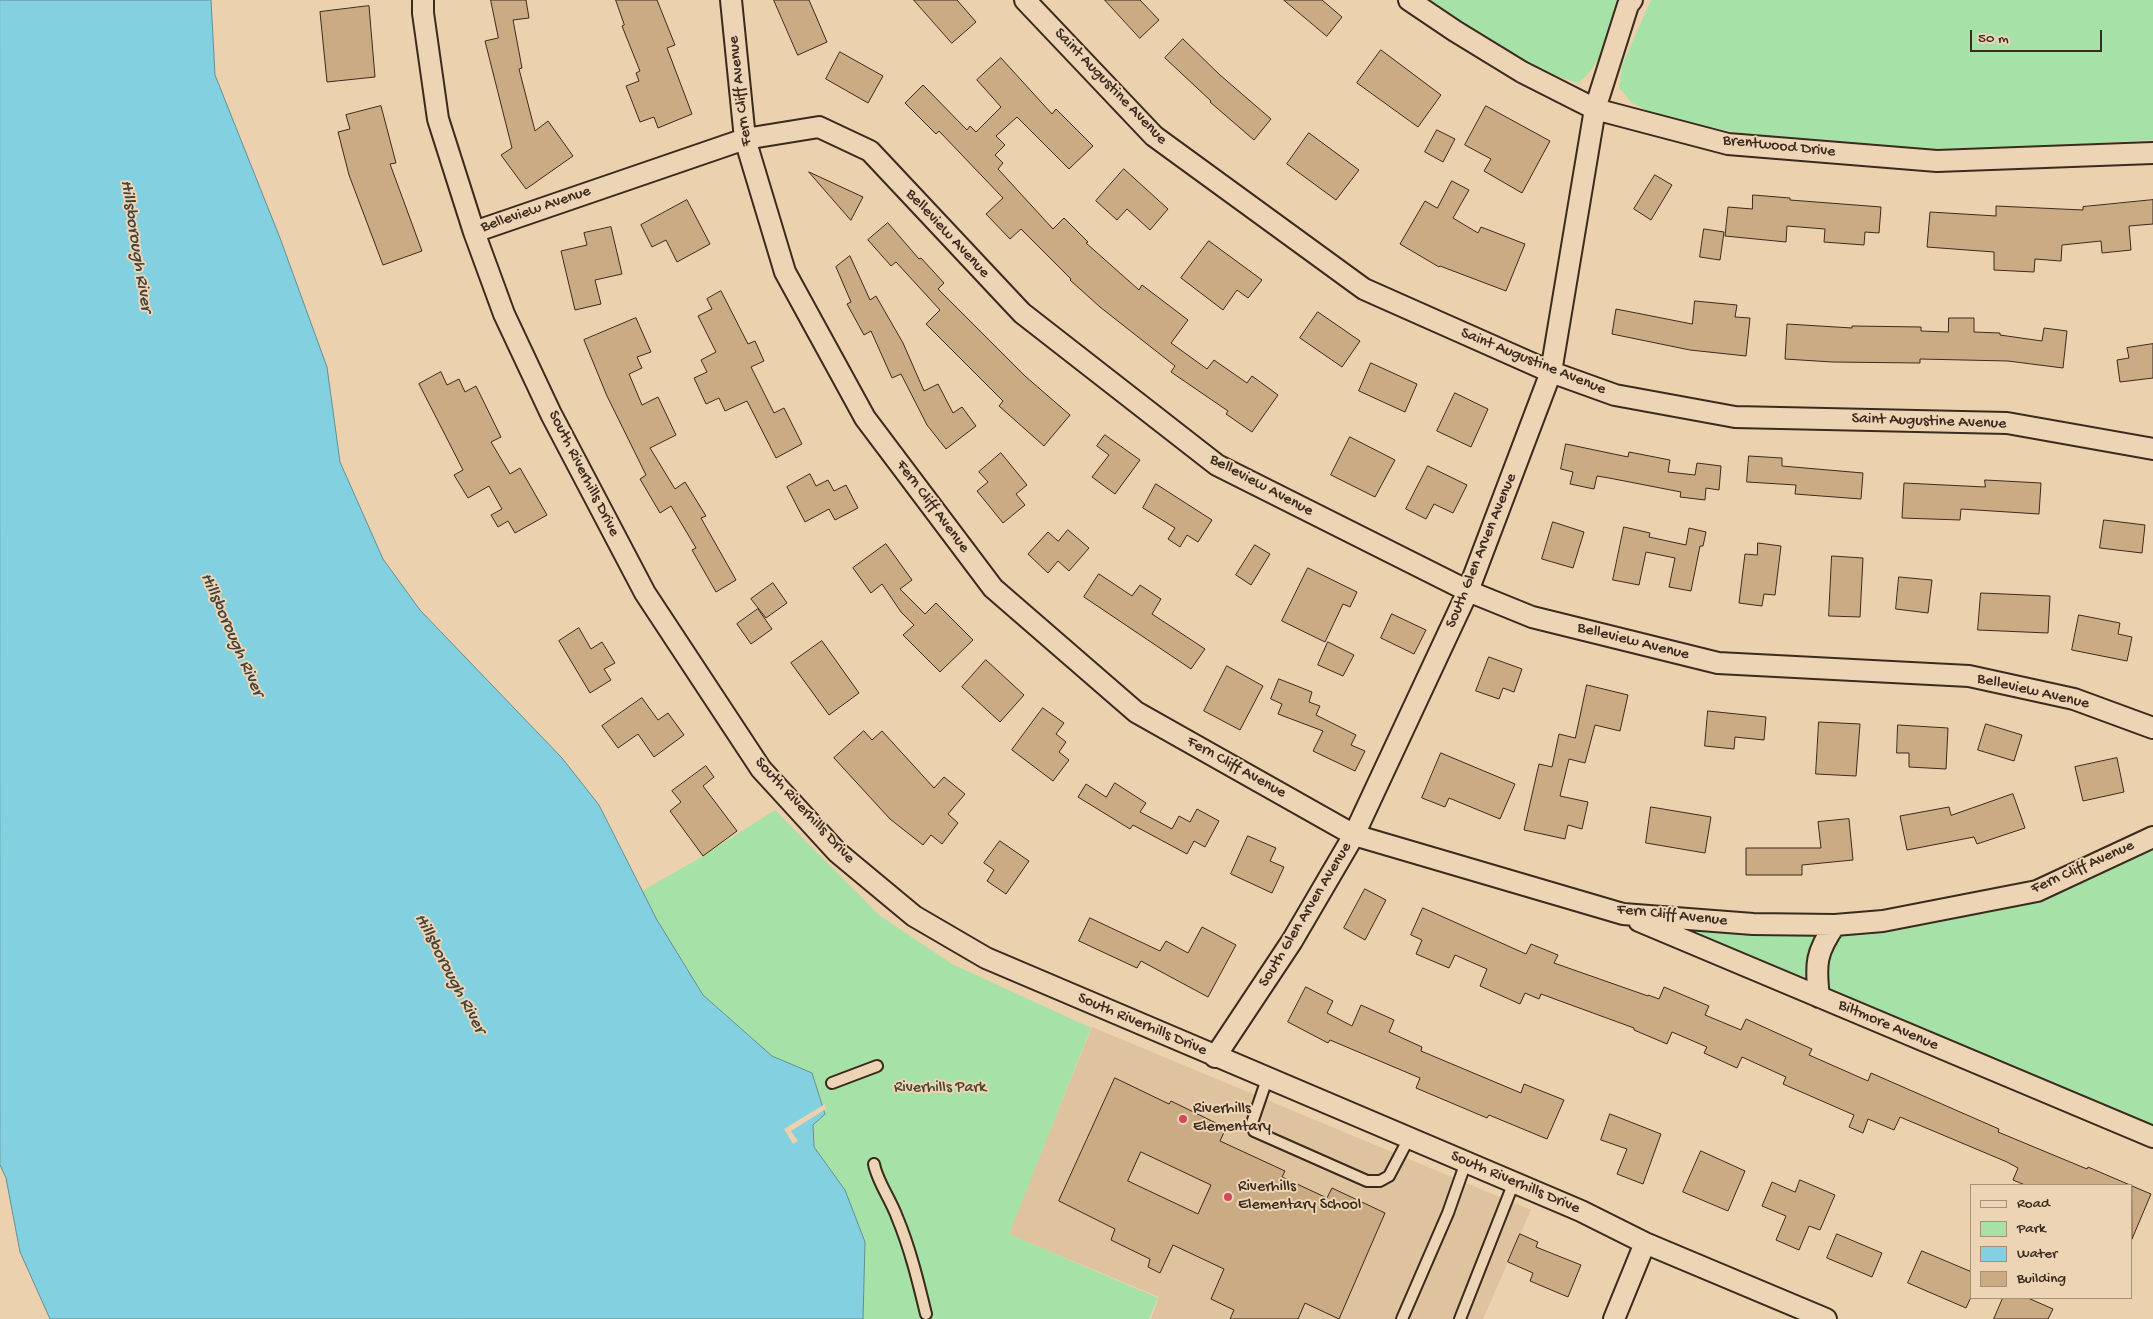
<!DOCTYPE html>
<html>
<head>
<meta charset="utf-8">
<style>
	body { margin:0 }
	#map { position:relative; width:2153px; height:1319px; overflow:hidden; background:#ecd1af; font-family:"Gochi Hand",sans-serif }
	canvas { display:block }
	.legend { position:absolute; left:1970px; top:1184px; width:162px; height:115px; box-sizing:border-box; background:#edd4b5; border:1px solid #a69079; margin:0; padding:6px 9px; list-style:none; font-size:15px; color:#3b2a1e }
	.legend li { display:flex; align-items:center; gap:10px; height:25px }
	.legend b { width:25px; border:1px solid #a69079 }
	.scale { position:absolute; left:1970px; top:30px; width:132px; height:22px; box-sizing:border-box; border:2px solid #3b2a1e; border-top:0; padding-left:6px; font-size:15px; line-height:18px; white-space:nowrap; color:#3b2a1e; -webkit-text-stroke:4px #edd4b5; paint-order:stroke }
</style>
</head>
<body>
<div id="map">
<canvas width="2153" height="1319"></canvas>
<ul class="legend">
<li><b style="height:6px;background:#edd4b5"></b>Road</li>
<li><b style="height:14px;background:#a6e2a7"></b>Park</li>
<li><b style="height:14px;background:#82d0e0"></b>Water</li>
<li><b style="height:14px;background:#cbab84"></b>Building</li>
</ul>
<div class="scale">50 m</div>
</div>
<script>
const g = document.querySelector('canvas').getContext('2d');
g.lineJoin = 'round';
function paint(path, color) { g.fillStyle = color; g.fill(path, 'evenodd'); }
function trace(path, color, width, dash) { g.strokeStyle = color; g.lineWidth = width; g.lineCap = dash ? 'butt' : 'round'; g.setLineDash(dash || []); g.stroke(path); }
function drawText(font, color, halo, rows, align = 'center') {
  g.font = font + ' "Gochi Hand",sans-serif'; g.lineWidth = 4; g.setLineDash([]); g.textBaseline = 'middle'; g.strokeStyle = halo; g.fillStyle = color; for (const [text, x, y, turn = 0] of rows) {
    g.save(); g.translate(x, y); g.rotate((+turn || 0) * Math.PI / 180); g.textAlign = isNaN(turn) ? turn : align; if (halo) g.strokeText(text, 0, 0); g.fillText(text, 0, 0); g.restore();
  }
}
const built = new Path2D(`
	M1092,1027L1531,1210L1483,1319H1151L1159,1297L1008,1234Z`);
const green = new Path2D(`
	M1426,0H1627C1614,29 1603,61 1579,83C1524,68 1471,34 1426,0Z
	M1651,0H2153V140L1972,150L1804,145L1661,118L1632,103L1619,88L1622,65Z
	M775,810L879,915L952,964L1091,1028L1009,1234L1158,1298L1149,1319H863L865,1242L845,1190L814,1147L813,1125L825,1113L812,1073L772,1056L703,995L657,920L642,891L698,859Z
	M2153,843V1126L1835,992L1659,922L1843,930L1920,925L2039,897Z`);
const water = new Path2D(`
	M0,0H211L215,75L280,238L327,367L340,462L383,559L420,610L562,758L599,805L657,920L703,995L772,1056L812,1073L825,1114L813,1125L814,1147L845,1190L865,1242L863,1319H50L20,1252L6,1178L0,1165Z`);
const pier = new Path2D(`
	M825,1104L826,1109L791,1131L798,1141L793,1144L784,1129Z`);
const building = new Path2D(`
	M491,0H526L529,18L513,20L522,68L519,69L535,131L548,121L573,156L526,189L501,155L512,148L485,41L498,38Z
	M616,0H657L675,45L667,48L692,114L658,128L654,117L640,122L626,86L639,81L636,73L640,71L622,26L624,25Z
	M774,0H809L827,42L798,55Z
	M914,0H957L976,22L952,43Z
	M1105,0H1140L1159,20L1140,38Z
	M1284,0H1322L1342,17L1327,36Z
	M369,6L375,77L327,82L320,12Z
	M1183,39L1220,75L1271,119L1254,140L1210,102L1211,101L1165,58Z
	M1381,50L1441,95L1418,127L1357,83Z
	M840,52L883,76L868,103L826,79Z
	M1001,58L1052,114L1056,109L1093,146L1069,169L1017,117L996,136L1005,145L995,155L1003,163L998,169L1053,229L1064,218L1088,242L1086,243L1139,290L1142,285L1188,320L1171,343L1207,369L1214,360L1247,383L1252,376L1278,395L1252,432L1226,414L1228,411L1171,372L1175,366L1100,307L1070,280L1071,279L1021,229L1010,239L986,214L1003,198L939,131L936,134L905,103L923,85L967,130L970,126L976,132L1001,107L977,80Z
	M381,106L396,163L390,164L422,251L383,265L349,175L338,132L350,129L346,115Z
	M1486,106L1550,141L1522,193L1484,171L1491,159L1465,145Z
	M1437,130L1455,139L1443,162L1425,152Z
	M1309,133L1359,170L1336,200L1287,164Z
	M1124,169L1168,209L1150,230L1127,209L1117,220L1096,201Z
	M809,172L863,197L851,220Z
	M1655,175L1672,185L1651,220L1634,209Z
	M1452,181L1469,190L1453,218L1478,233L1481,227L1525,244L1506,291L1440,266L1439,267L1400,244L1425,201L1437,208Z
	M1753,195L1790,198V200L1881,207L1879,233L1865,232L1864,245L1824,242L1825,229L1787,226L1786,242L1725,236L1728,207L1752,209Z
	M687,200L710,244L677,262L666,240L652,247L641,225Z
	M2153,200V224L2129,226L2131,250L2102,253L2101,241L2062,245L2061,261L2035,259L2034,272L1994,270V252L1927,247L1930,212L1996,216V206L2083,210V207Z
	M888,223L919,259L921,258L944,283L938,289L1025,376L1070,415L1044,446L999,406L1003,401L926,324L940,310L896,262L891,266L868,240Z
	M611,227L622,274L595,280L601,304L575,310L561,251L587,245L584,233Z
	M1704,229L1724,232L1720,260L1700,257Z
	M1209,241L1262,280L1248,298L1237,290L1223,310L1181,278Z
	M850,256L870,300L876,296L903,343L924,391L938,384L953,413L962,407L976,426L946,449L927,425L901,374L892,378L871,331L864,335L847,304L851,302L836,267Z
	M721,291L748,344L755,341L764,361L751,367L774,413L784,408L802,444L776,458L747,401L725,411L719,398L706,404L694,378L707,372L701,360L716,352L698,316L712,309L707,299Z
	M1695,301L1737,305L1735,317L1750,318L1746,356L1690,350L1612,334L1616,309L1692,324Z
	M1318,312L1360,341L1342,367L1300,338Z
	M636,318L651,352L637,357L642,368L629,374L642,405L658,397L676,435L650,448L675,489L685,482L706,516L701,518L736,580L716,592L692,550L696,548L671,506L660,513L640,479L646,475L607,396L584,340Z
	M1949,318H1974V332L2000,333V335L2042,341L2044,328L2067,331L2063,368L2008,361L1920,359V363L1832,362L1785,359L1787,324L1852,328V326L1921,327V331L1948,332Z
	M2153,344V378L2120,382L2117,360L2129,358L2127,348Z
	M1371,363L1417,384L1405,412L1359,391Z
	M441,372L447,385L459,379L465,392L476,386L501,437L491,442L510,474L520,468L547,515L515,533L508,521L498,527L491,515L502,509L489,486L468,498L454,475L463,470L419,384Z
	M1455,393L1488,409L1471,447L1437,431Z
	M1105,435L1140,460L1115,494L1092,477L1109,455L1097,446Z
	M1350,437L1395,460L1375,497L1331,475Z
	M1566,444L1628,457L1629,452L1670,460L1668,472L1695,475L1697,463L1721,466L1719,490L1706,488L1705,500L1680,497L1681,492L1609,478L1597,476L1594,489L1570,484L1573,472L1561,469Z
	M1001,453L1027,485L1016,494L1025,505L1003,523L977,491L988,482L979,472Z
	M1749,456L1782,458V466L1863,473L1861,499L1795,494L1796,485L1747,482Z
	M1428,466L1467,485L1453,513L1434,504L1426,519L1406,509Z
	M810,474L816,486L828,480L834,491L846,485L858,508L835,520L829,509L805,522L787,487Z
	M1985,480L2041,483L2039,514L1961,509L1960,520L1902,518L1904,483L1985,487Z
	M1156,484L1212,520L1198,542L1187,535L1180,547L1168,539L1175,528L1143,508Z
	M2104,520L2145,525L2142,553L2100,548Z
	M1553,522L1584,532L1573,568L1542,559Z
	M1624,527L1650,533L1649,537L1686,545L1689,528L1706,532L1703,546H1700L1691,591L1669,587L1675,558L1646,552L1639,585L1613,580Z
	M1068,530L1089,548L1069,571L1058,561L1048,573L1028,554L1048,532L1058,541Z
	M1758,543L1781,546L1775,595L1764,594L1762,606L1739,603L1745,554L1757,555Z
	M886,544L912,580L900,589L925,614L936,603L973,640L940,672L903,635L914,625L901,612L882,584L871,593L853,568Z
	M1255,545L1270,554L1251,585L1236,575Z
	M1832,556L1863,558L1860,617L1829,616Z
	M1308,568L1357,592L1350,607L1343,604L1325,642L1282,621Z
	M1099,574L1132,596L1140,585L1161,599L1152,614L1205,649L1191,669L1084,597Z
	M1899,577L1932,580L1928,613L1896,609Z
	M773,583L787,603L766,618L751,599Z
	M1981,593L2050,596L2048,633L1978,630Z
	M758,609L772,629L751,644L737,624Z
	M1392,614L1426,630L1414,654L1381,638Z
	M2079,615L2120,623L2118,634L2132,637L2127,661L2072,650Z
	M579,628L591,649L602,642L615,663L604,669L611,680L590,693L559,641Z
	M822,641L859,693L829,715L791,663Z
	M1328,642L1354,655L1343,676L1318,665Z
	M1489,657L1522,669L1514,692L1503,688L1499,699L1476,691Z
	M986,660L1024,695L1000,722L962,687Z
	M1227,666L1263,686L1240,730L1204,711Z
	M1279,679L1312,692L1309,702L1320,706L1316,715L1356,735L1351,745L1365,751L1355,771L1313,751L1323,731L1278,714L1282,704L1271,699Z
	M1587,685L1628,695L1620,731L1595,725L1585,763L1569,759L1560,796L1588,802L1582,829L1568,825L1565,839L1524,830L1539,764L1552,767L1559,734L1575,738Z
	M642,698L658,720L668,713L684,735L654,757L638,734L618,748L602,726Z
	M1043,708L1064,723L1056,734L1066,742L1059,752L1069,760L1053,781L1012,750Z
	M1708,711L1766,717L1764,740L1735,737L1734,749L1705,746Z
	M1819,722L1860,724L1856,776L1816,774Z
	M1986,724L2022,735L2014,761L1978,750Z
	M1898,725L1948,728L1946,769L1909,767V753H1897Z
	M864,731L872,740L882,731L934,788L944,777L965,794L948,814L958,823L942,844L931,835L923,845L890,819L834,758Z
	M1441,753L1515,784L1500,819L1449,798L1445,807L1422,798Z
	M2117,758L2124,792L2083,801L2075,767Z
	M706,766L714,777L703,786L737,831L703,856L670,811L681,802L672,791Z
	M1115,783L1146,803L1140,812L1172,829L1179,816L1190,822L1197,809L1219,821L1205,847L1194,841L1187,854L1133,825L1130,829L1078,797L1086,784L1106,797Z
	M2013,794L2025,828L1977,844L1974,837L1907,850L1900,816L1949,807L1951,815Z
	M1651,807L1711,817L1705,853L1646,843Z
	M1849,819L1853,860L1802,865V875H1746V848H1821L1818,822Z
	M1248,836L1276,848L1270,861L1284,867L1272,893L1231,874Z
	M1000,841L1029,861L1006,894L987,881L994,870L984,863Z
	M1365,889L1386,900L1365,940L1344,928Z
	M1423,908L1526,954L1531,944L1558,955L1554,963L1648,996V995L1659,999L1664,987L1709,1006L1705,1015L1741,1030L1746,1019L1812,1049L1809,1055L1868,1081L1871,1073L1999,1129L1998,1132L2087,1169L2088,1167L2130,1185H2025L2013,1180L2018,1168L2007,1162L1900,1117L1894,1130L1868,1119L1863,1133L1849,1127L1854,1115L1783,1084L1786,1077L1742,1057L1737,1068L1704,1053L1707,1047L1672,1032L1667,1044L1634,1030V1028L1541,994L1539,999L1525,993L1520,1004L1480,986L1487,969L1455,955L1449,968L1416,954L1422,940L1411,935Z
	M1090,918L1160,951L1166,941L1188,953L1202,927L1236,945L1208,997L1141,961L1137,968L1079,941Z
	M1306,987L1333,1001L1327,1013L1352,1026L1361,1005L1394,1020L1389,1032L1422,1047L1421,1051L1521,1093L1524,1084L1564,1100L1547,1139L1489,1115L1487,1118L1416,1088L1420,1078L1330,1040L1328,1043L1288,1022Z
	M1115,1078L1169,1104L1171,1101L1226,1128L1220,1141L1285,1171L1282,1177L1327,1198L1332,1188L1385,1213L1339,1319L1305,1303L1298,1319H1230L1234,1310L1211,1299L1224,1269L1173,1245L1160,1273L1148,1267L1150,1259L1111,1240L1115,1229L1059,1201ZM1141,1152L1211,1185L1198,1214L1128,1181Z
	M1610,1114L1661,1134L1643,1184L1617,1174L1627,1149L1601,1140Z
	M1701,1151L1745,1171L1728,1211L1683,1192Z
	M1800,1180L1835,1195L1820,1230L1809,1226L1799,1250L1776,1240L1786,1216L1762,1206L1772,1182L1795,1192Z
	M2132,1186L2151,1194L2132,1239Z
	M1520,1234L1538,1242L1536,1247L1581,1265L1568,1297L1530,1281L1533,1273L1508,1262Z
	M1837,1234L1882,1253L1872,1277L1827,1258Z
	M1922,1251L1972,1272V1295L1966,1308L1908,1283Z
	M2003,1298H2028L2053,1309L2048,1319H1994Z`);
const service = new Path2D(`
	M1267,1079L1252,1123L1254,1131L1367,1181H1380L1389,1176L1409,1138
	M832,1083L877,1066
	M874,1164C877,1181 891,1200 897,1217C910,1248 918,1281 926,1314
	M1402,1319L1448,1213L1466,1162
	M1460,1319L1514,1182`);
const minor = new Path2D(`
	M423,0V13L438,119L474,232L504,314L551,414L645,593L761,769L837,852L914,916L986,958L1581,1211L1645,1243L1826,1319
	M731,0L745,139L785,272L865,418L993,588L1136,712L1354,835L1623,914L1753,924L1835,925L1883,921L2037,891L2153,837
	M1025,0L1154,136L1364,289L1551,372L1615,395L1735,417L2007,423L2153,449
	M1409,0L1455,31L1522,72L1595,109L1728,144L1937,161L2153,153
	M474,232L745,139L819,127L870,151L1022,313L1217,465L1468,591L1532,617L1718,663L1969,676L2074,699L2153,728
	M1639,921L2153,1137
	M1819,997C1815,964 1816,952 1835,925
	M1215,1057L1292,941L1354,835L1468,591L1551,372L1595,109L1628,5L1632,0
	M1614,1319L1645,1243`);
const markers = [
	[1183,1119,5,"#d1495b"],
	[1228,1197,5,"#d1495b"]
];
const streetNames = [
	["Saint Augustine Avenue",1110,87,46],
	["Fern Cliff Avenue",741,91,-97],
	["Brentwood Drive",1779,147,6],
	["Belleview Avenue",536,210,-19],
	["Belleview Avenue",947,234,47],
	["Saint Augustine Avenue",1533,362,22],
	["Saint Augustine Avenue",1929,422,2],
	["South Riverhills Drive",583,474,63],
	["Belleview Avenue",1261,486,28],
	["Fern Cliff Avenue",932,507,53],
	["South Glen Arven Avenue",1482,551,-68],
	["Belleview Avenue",1633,642,14],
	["Belleview Avenue",2033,692,13],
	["Fern Cliff Avenue",1236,768,29],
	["South Riverhills Drive",804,811,47],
	["Fern Cliff Avenue",2083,868,-24],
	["South Glen Arven Avenue",1306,915,-59],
	["Fern Cliff Avenue",1672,916,6],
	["South Riverhills Drive",1142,1025,23],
	["Biltmore Avenue",1888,1026,23],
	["South Riverhills Drive",1515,1183,23]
];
const parkNames = [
	["Riverhills Park",940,1089]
];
const poiNames = [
	["Riverhills",1193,1110],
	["Elementary",1193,1128],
	["Riverhills",1238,1188],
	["Elementary School",1238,1206]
];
const waterNames = [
	["Hillsborough River",135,246,81],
	["Hillsborough River",231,635,66],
	["Hillsborough River",449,974,62]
];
paint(built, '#dfc39f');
paint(green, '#a6e2a7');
paint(water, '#82d0e0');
trace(water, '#668e92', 1);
paint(pier, '#ecd1af');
paint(building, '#cbab84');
trace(building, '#3b2a1e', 1);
trace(service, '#3b2a1e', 14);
trace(minor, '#3b2a1e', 24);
trace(service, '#edd4b5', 10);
trace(minor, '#edd4b5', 20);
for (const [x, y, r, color] of markers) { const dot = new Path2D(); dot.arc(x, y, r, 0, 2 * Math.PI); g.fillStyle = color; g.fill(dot); trace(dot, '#edd4b5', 2); }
drawText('16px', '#3b2a1e', '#edd4b5', streetNames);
drawText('16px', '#4b4633', '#edd4b5', parkNames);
drawText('16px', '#3b2a1e', '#edd4b5', poiNames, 'left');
drawText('italic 18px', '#46433b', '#edd4b5', waterNames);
</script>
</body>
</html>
